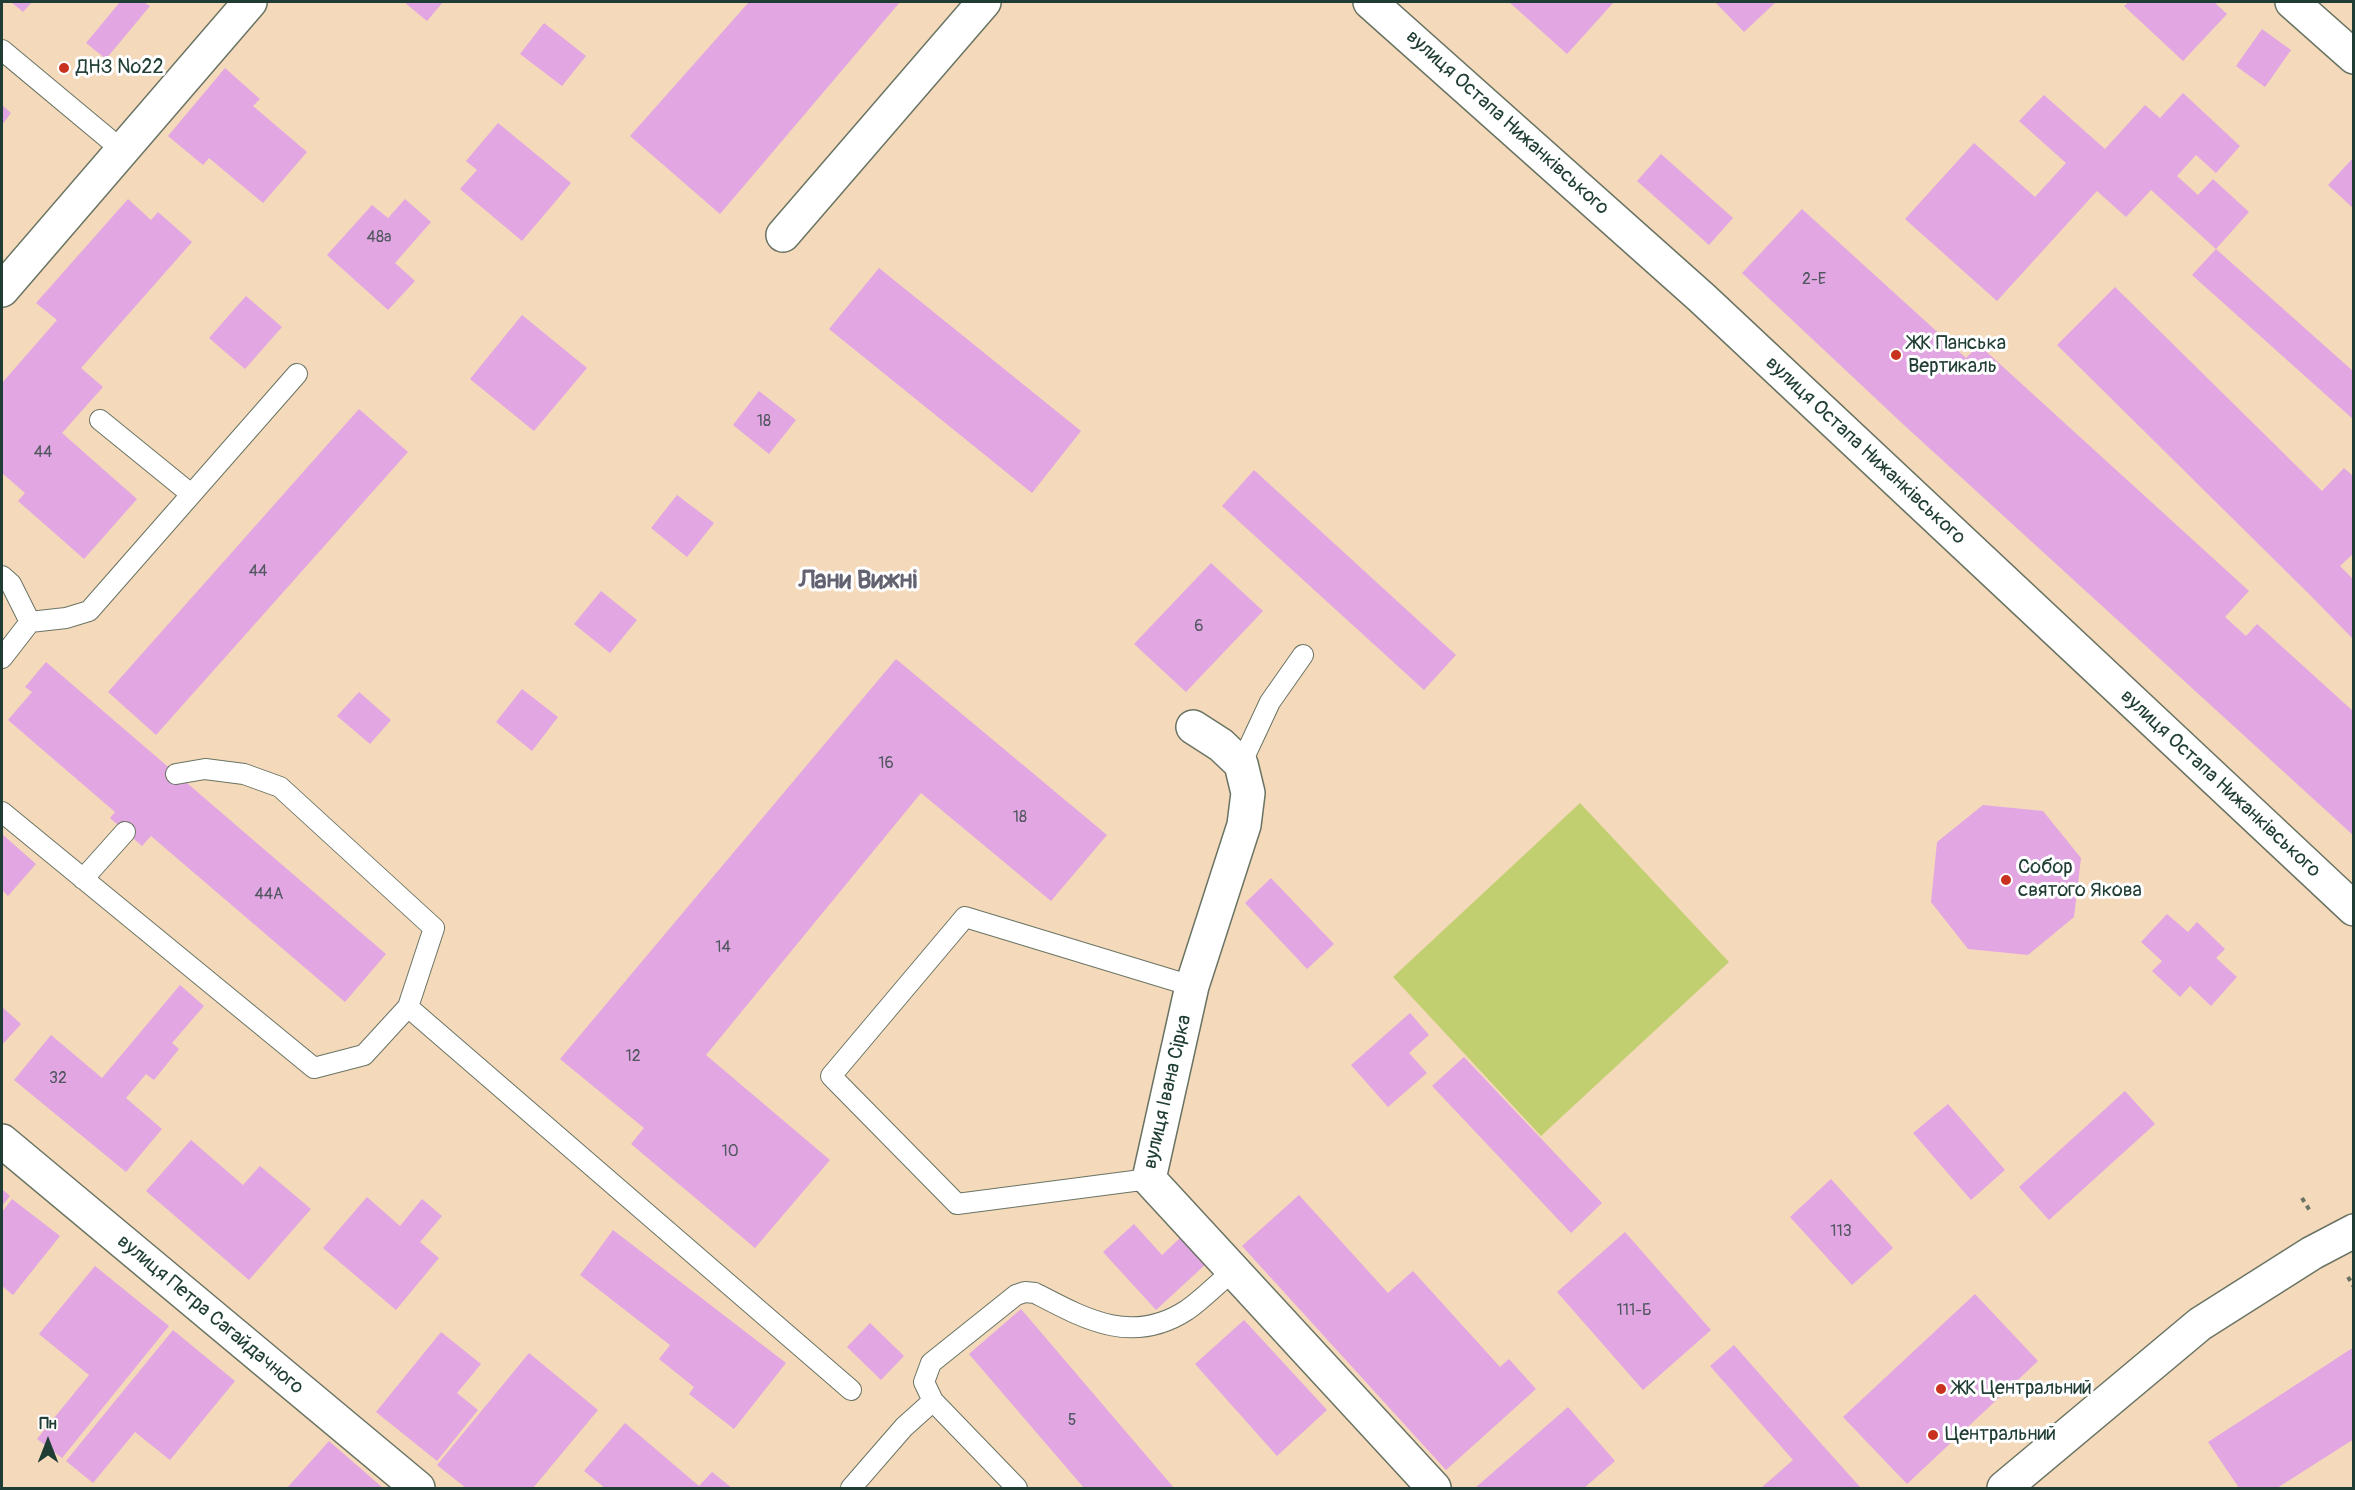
<!DOCTYPE html>
<html>
<head>
<meta charset="utf-8">
<style>
	body { margin:0 }
	#map { position:relative; width:2355px; height:1490px; overflow:hidden; background:#f4d9bb; font-family:Pangolin,sans-serif }
	canvas { display:block }
	.frame { position:absolute; inset:0; border:3px solid #1f3d34; pointer-events:none }
	.north { position:absolute; left:18px; top:1412px; width:60px; height:60px; -webkit-text-stroke:4px #fff; paint-order:stroke; rotate:0deg; font-size:16px; font-weight:700; line-height:24px; text-align:center; color:#1f3d34 }
	.north::after { content:''; display:block; margin:auto; width:21px; height:27px; background:#1f3d34; clip-path:polygon(50% 0,100% 100%,50% 72%,0 100%) }
</style>
</head>
<body>
<div id="map">
<canvas width="2355" height="1490"></canvas>
<div class="frame"></div>
<div class="north">Пн</div>
</div>
<script>
const g = document.querySelector('canvas').getContext('2d');
g.lineJoin = 'round';
function paint(path, color) { g.fillStyle = color; g.fill(path, 'evenodd'); }
function trace(path, color, width, dash) { g.strokeStyle = color; g.lineWidth = width; g.lineCap = dash ? 'butt' : 'round'; g.setLineDash(dash || []); g.stroke(path); }
function drawText(font, color, halo, rows, align = 'center') {
  g.font = font + ' Pangolin,sans-serif'; g.lineWidth = 6; g.setLineDash([]); g.textBaseline = 'middle'; g.strokeStyle = halo; g.fillStyle = color; for (const [text, x, y, turn = 0] of rows) {
    g.save(); g.translate(x, y); g.rotate((+turn || 0) * Math.PI / 180); g.textAlign = isNaN(turn) ? turn : align; if (halo) g.strokeText(text, 0, 0); g.fillText(text, 0, 0); g.restore();
  }
}
const green = new Path2D(`
	M1580,803L1729,962L1541,1136L1393,977Z`);
const building = new Path2D(`
	M11,2H32L23,12Z
	M120,2H143L150,6L106,59L86,43Z
	M404,2H443L427,21Z
	M749,2H900L720,214L630,136Z
	M1509,2H1614L1567,54Z
	M1715,2H1776L1744,32Z
	M2129,2H2214L2227,14L2183,61L2124,6Z
	M544,23L586,56L562,86L520,54Z
	M2262,29L2291,50L2265,87L2236,66Z
	M225,68L260,99L253,106L307,152L263,203L209,158L203,165L168,136Z
	M2183,93L2240,146L2216,173L2196,155L2177,176L2198,195L2213,179L2249,212L2216,249L2151,190L2126,217L2097,191L1997,301L1905,219L1974,143L2035,197L2066,163L2019,121L2044,95L2105,149L2145,105L2160,118Z
	M2,105L11,113L2,125Z
	M498,123L571,183L522,241L460,189L477,170L466,161Z
	M1661,154L1733,218L1709,245L1637,181Z
	M2354,157V209L2328,185Z
	M128,199L151,220L158,212L192,242L81,368L103,387L62,433L137,499L84,559L18,501L25,493L2,473V383L57,320L36,303Z
	M405,199L431,222L395,263L415,281L388,310L327,255L372,205L388,218Z
	M1802,209L1966,358L1979,345L2249,591L2225,617L2246,636L2257,624L2354,712V836L1905,426L1742,273Z
	M2216,249L2354,372V420L2192,275Z
	M879,268L1081,431L1032,493L829,329Z
	M2115,287L2322,491L2344,468L2354,477V553L2340,566L2354,580V640L2311,596L2057,345Z
	M246,296L282,327L245,369L209,338Z
	M522,315L587,368L534,431L470,379Z
	M759,391L796,420L769,454L733,425Z
	M359,409L408,452L156,735L108,692Z
	M1254,470L1456,655L1424,690L1222,506Z
	M677,495L714,523L687,557L651,528Z
	M1211,563L1263,611L1186,692L1134,644Z
	M601,591L637,620L610,653L574,624Z
	M896,659L1107,835L1051,901L921,793L706,1055L830,1160L755,1248L631,1144L644,1128L560,1059Z
	M46,662L386,954L345,1002L151,836L142,846L110,818L115,812L8,720L32,692L25,687Z
	M522,689L558,717L532,751L496,722Z
	M359,692L391,720L370,744L337,716Z
	M1983,805L2043,811L2081,858L2074,917L2028,955L1968,949L1931,902L1937,842Z
	M2,834L36,864L8,896L2,890Z
	M1271,878L1334,944L1307,969L1245,903Z
	M2167,914L2188,932L2197,922L2225,949L2216,958L2237,977L2211,1006L2190,986L2180,997L2152,971L2162,961L2141,942Z
	M180,985L204,1006L172,1043L179,1049L154,1080L146,1074L126,1098L162,1129L126,1172L14,1080L51,1035L102,1078Z
	M2,1007L21,1024L2,1045Z
	M1410,1013L1429,1035L1409,1053L1427,1073L1388,1107L1351,1065Z
	M1464,1057L1602,1203L1571,1233L1432,1086Z
	M2125,1091L2155,1124L2049,1220L2019,1187Z
	M1948,1104L2005,1170L1971,1200L1913,1133Z
	M191,1140L243,1185L260,1166L311,1209L249,1280L146,1191Z
	M1831,1179L1893,1248L1852,1285L1790,1217Z
	M2,1189L10,1196L2,1206Z
	M1299,1195L1388,1293L1413,1271L1500,1367L1509,1359L1536,1389L1446,1470L1242,1246Z
	M367,1197L400,1226L422,1199L442,1216L420,1242L439,1258L396,1310L323,1248Z
	M12,1199L60,1236L13,1295L2,1286V1212Z
	M1134,1224L1162,1255L1182,1236L1207,1263L1156,1310L1103,1252Z
	M613,1230L786,1363L734,1429L689,1394L694,1387L659,1359L670,1345L580,1275Z
	M1625,1232L1711,1330L1643,1390L1557,1292Z
	M95,1266L169,1326L62,1458L37,1439L89,1375L39,1334Z
	M1975,1294L2038,1361L1907,1484L1843,1417Z
	M1021,1309L1174,1488H1084L969,1354Z
	M1244,1320L1327,1410L1277,1456L1195,1364Z
	M870,1323L904,1356L881,1380L847,1347Z
	M173,1330L235,1381L170,1460L135,1432L93,1483L66,1461Z
	M441,1332L481,1364L457,1393L478,1410L437,1461L376,1412Z
	M1734,1345L1817,1439L1861,1488H1761L1793,1460L1710,1366Z
	M2354,1347V1439L2277,1488H2239L2208,1442Z
	M529,1353L598,1410L533,1488H466L437,1465Z
	M1568,1407L1615,1461L1584,1488H1475Z
	M625,1423L699,1486L712,1472L732,1488H605L584,1471Z
	M329,1441L383,1488H287Z`);
const path = new Path2D(`
	M2302,1198L2310,1211
	M2348,1277L2354,1287`);
const lane = new Path2D(`
	M2,50L122,150
	M100,420L191,494
	M2,576L11,584L30,622L2,658
	M30,622L66,618L89,611L297,374
	M1241,764L1270,702L1303,655
	M176,774L205,769L244,774L280,787L434,928L408,1007
	M2,812L314,1068L364,1055L408,1007L851,1390
	M83,879L125,832
	M1149,1179L957,1204L831,1076L965,917L1192,986
	M851,1488L904,1427L933,1401
	M1017,1488L933,1401L924,1382L931,1363L1016,1295L1025,1292L1035,1293C1085,1319 1132,1346 1187,1310C1203,1299 1218,1283 1233,1271`);
const street = new Path2D(`
	M2292,2L2354,57
	M783,235L984,2
	M2,290L250,2
	M1193,727L1221,745L1241,764L1248,793L1244,825L1192,986L1149,1179L1434,1488
	M2,1141L418,1488`);
const secondary = new Path2D(`
	M1370,2L1702,298L2354,909
	M2004,1488L2200,1324L2312,1253L2354,1231`);
const markers = [
	[64,68,6,"#c8321e"],
	[1896,355,6,"#c8321e"],
	[2006,880,6,"#c8321e"],
	[1941,1389,6,"#c8321e"],
	[1933,1435,6,"#c8321e"]
];
const numberNames = [
	["48а",379,238],
	["2-Е",1814,280],
	["18",764,422],
	["44",43,453],
	["44",258,572],
	["6",1199,627],
	["16",886,764],
	["18",1020,818],
	["44А",269,895],
	["14",723,948],
	["12",633,1057],
	["32",58,1079],
	["10",730,1152],
	["113",1841,1232],
	["111-Б",1634,1311],
	["5",1072,1421]
];
const poiNames = [
	["ДНЗ №22",76,68],
	["ЖК Панська",1908,344],
	["Вертикаль",1908,367],
	["Собор",2018,868],
	["святого Якова",2018,891],
	["ЖК Центральний",1953,1389],
	["Центральний",1945,1435]
];
const streetNames = [
	["вулиця Остапа Нижанківського",1507,123,42],
	["вулиця Остапа Нижанківського",1865,451,43],
	["вулиця Остапа Нижанківського",2220,784,43],
	["вулиця Івана Сірка",1168,1092,-77],
	["вулиця Петра Сагайдачного",210,1315,40]
];
const districtNames = [
	["Лани Вижні",858,581]
];
paint(green, '#c2cf71');
paint(building, '#e2a6e2');
trace(lane, '#6a7463', 22);
trace(street, '#6a7463', 36);
trace(secondary, '#6a7463', 36);
trace(path, '#6a7463', 4, [4.5, 4.5]);
trace(lane, '#fff', 20);
trace(street, '#fff', 33);
trace(secondary, '#fff', 33);
for (const [x, y, r, color] of markers) { const dot = new Path2D(); dot.arc(x, y, r, 0, 2 * Math.PI); g.fillStyle = color; g.fill(dot); trace(dot, '#fff', 2); }
drawText('16px', '#505760', null, numberNames);
drawText('20px', '#1f3d34', '#fff', poiNames, 'left');
drawText('20px', '#1f3d34', '#fff', streetNames);
drawText('bold 26px', '#636271', '#fff', districtNames);
</script>
</body>
</html>
